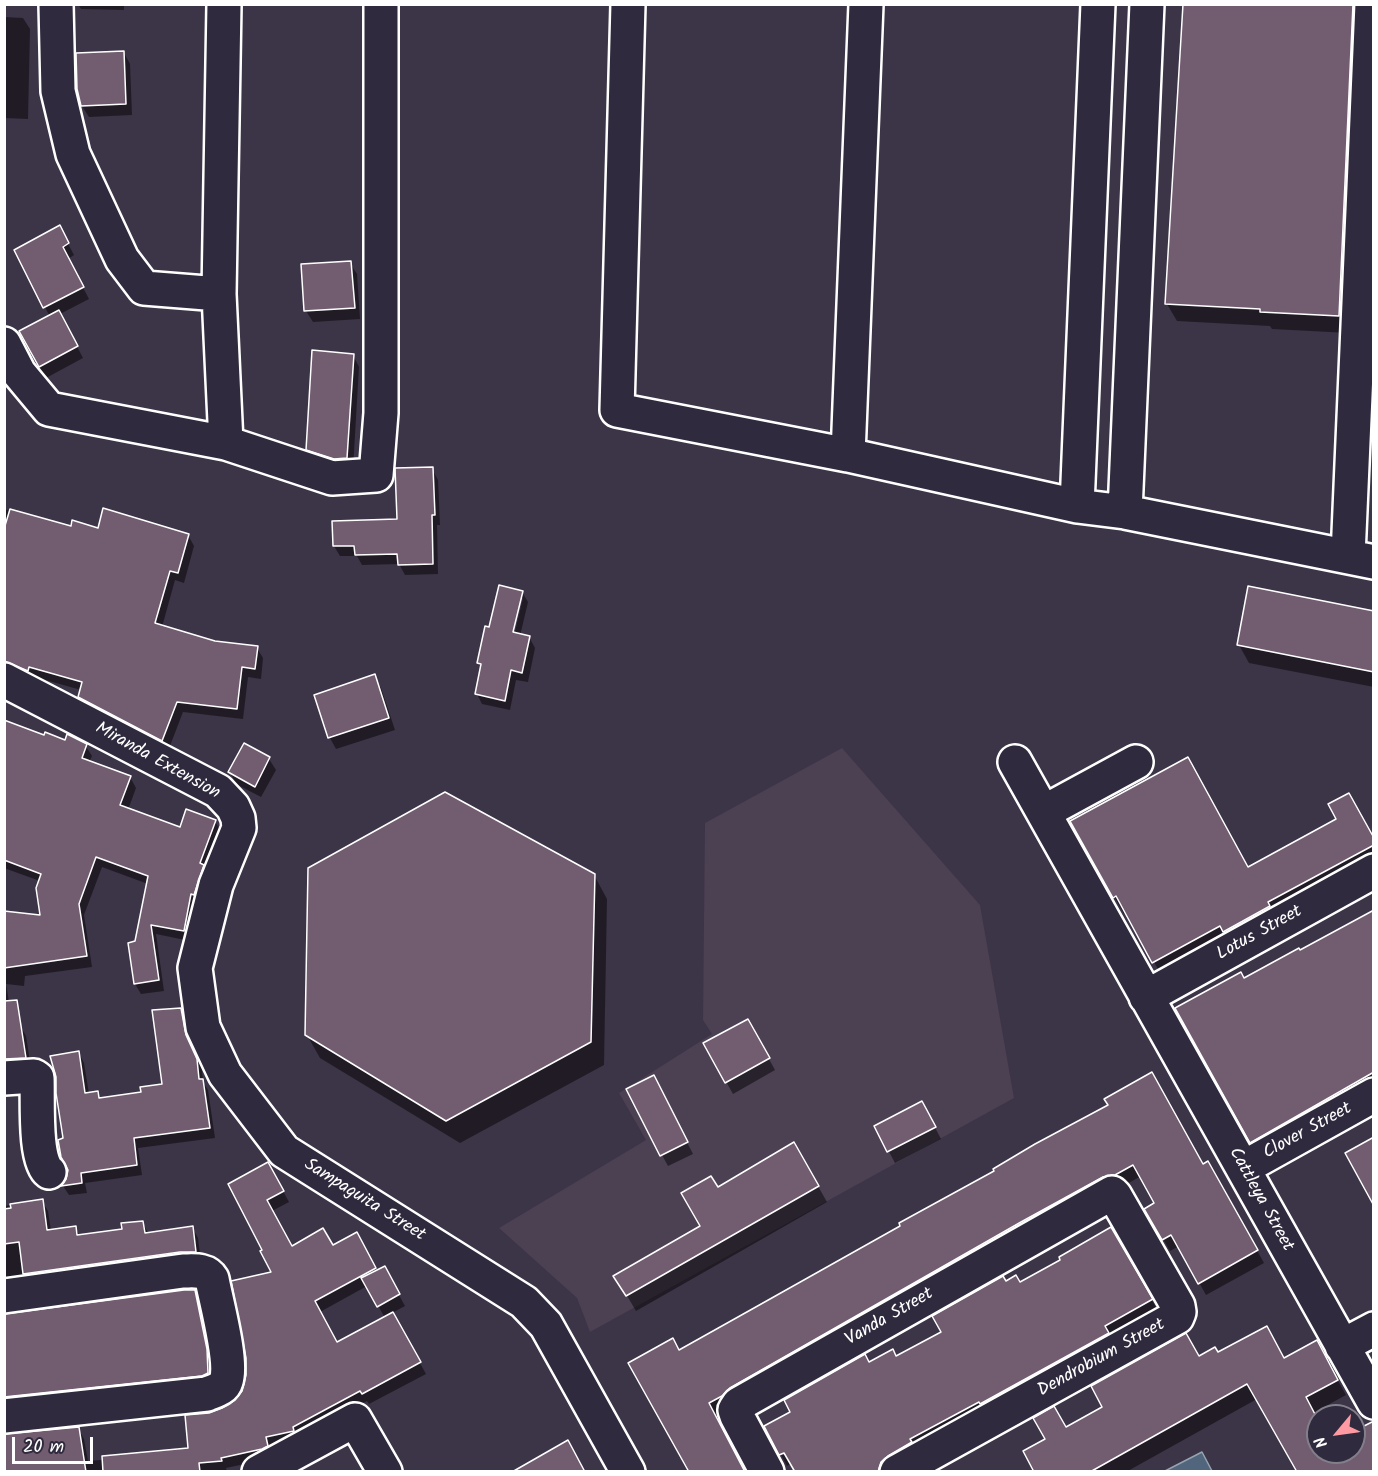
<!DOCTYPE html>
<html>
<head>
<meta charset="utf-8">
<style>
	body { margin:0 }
	#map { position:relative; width:1378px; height:1476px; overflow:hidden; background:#3c3447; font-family:Kalam,sans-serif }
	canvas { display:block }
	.frame { position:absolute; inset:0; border:6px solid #fff; pointer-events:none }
	.north { position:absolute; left:1306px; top:1404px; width:60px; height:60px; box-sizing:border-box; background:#2f2a3d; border:2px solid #827f8b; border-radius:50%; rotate:241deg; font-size:16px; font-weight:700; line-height:24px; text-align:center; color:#fff }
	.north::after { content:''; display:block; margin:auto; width:21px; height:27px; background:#ff9aa2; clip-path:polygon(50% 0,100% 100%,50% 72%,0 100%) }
	.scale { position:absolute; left:12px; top:1437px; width:81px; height:27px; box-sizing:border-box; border:3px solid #fff; border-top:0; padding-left:8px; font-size:18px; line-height:21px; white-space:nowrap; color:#fff; -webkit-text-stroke:4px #2f2a3d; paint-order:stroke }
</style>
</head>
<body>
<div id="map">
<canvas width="1378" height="1476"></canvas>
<div class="frame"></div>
<div class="north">N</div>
<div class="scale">20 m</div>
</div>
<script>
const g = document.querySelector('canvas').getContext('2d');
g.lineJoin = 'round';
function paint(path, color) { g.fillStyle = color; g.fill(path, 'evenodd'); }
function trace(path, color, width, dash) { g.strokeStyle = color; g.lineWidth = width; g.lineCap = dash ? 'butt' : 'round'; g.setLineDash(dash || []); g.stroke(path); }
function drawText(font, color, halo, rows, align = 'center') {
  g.font = font + ' Kalam,sans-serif'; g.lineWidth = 5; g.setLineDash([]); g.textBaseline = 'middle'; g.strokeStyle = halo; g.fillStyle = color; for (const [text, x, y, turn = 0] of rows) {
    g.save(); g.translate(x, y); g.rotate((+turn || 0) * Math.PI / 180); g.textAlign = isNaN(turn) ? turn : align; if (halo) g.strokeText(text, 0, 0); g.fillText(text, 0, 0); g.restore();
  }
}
const built = new Path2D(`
	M842,748L980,905L1014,1098L590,1332L577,1298L499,1228L646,1140L619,1093L712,1034L703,1020L705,823Z`);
const water = new Path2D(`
	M1202,1452L1212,1471H1165Z`);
const shadow = new Path2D(`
	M78,4H124V10L81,9Z
	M1184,4H1366L1349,333L1272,329L1270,326L1177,321L1167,304Z
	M4,17L23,18L30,29L28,119L4,118Z
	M124,53L130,64L132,115L89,117L82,106Z
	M59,227L74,255L68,259L89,299L60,314L83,358L46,378L21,332L50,317L16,250Z
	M350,263L357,274L360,319L313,322L306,311L303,266Z
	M353,355L359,367L353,469L314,461L307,449Z
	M432,469L438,480L440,525H437L438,574L405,575L399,564L362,565L357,556H340L334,546L398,520Z
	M4,509L72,528L188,535L194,546L184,583L175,580L162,627L215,642L257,648L263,658L261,679L248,677L243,719L183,712L168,751L85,708L79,697L81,690L35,677L34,681L4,673Z
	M522,592L528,602L520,636L529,637L535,648L528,682L516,680L510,710L482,704L477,694L482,668L479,663L490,629ZM520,598H523L513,640L510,639Z
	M1374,612V687L1249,663L1239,645Z
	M374,676L381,688L395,730L336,749L330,738L316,696Z
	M4,722L45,736L85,745L92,756L89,762L130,777L136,788L128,810L181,829L215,821L221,832L190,941L156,934L164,991L141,994L135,984L137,943L148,884L102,867L84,915L92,967L25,976L24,986L6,984L13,1026L20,1025L26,1036L31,1068L4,1071V913L42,917L40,881L4,868Z
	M245,745L269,759L276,770L261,797L236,784L230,772Z
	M1338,820L1374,840V867L1163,978L1126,912L1124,914L1072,822L1248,868Z
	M594,875L607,899L604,1065L460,1143L320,1058L307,1035Z
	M1374,912V1095L1261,1159L1177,1009L1244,980Z
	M181,1009L186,1019L191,1046L202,1070L203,1082L208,1090L215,1138L138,1148L142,1175L85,1183L87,1193L69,1195L63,1186L68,1179L69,1170L64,1139L79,1053L84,1063L89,1094L97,1093L101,1099L143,1093L164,1085Z
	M748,1021L775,1070L733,1094L705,1044Z
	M659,1088L693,1154L668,1166L662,1155Z
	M928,1114L941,1139L895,1163L876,1127Z
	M794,1144L827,1202L636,1311L616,1277L702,1227L717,1189Z
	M1035,1146L1203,1166L1208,1163L1264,1263L1206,1295L1179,1246L1170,1251L1146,1209L1156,1204L1141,1176L715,1416L679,1352L996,1171Z
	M268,1164L289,1202L272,1211L291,1248L333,1247L357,1234L377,1272L384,1268L405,1306L392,1313L426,1374L369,1404L367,1401L298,1438L268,1459L226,1468L227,1471L51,1472L78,1428L84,1439L88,1461L139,1457L190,1449L210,1414L227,1408L239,1398L246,1385L274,1273L264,1250ZM367,1286L385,1318L337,1344L320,1312Z
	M42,1201L48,1211L51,1231L75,1228L80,1236L124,1230L142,1222L149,1234L192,1227L198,1238L201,1262L4,1289V1206Z
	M1111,1229L1158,1311L889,1472H796L792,1463L787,1466L766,1427L869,1364L896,1358L943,1333L1005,1283L1020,1284L1062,1261Z
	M194,1291L200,1302L212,1361L214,1382L4,1409V1316Z
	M1316,1342L1346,1395L1313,1413L1318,1422V1452H1354V1432L1374,1472H1298L1257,1399L1126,1472H1036L1066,1429L1199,1358L1217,1354L1284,1360Z`);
const building = new Path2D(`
	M1183,4H1353L1339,316L1260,312V309L1165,304Z
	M124,51L126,104L81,106L77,89L76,53Z
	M60,225L69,243L63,247L84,287L43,308L14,250Z
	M351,261L355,308L304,311L301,264Z
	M59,310L78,346L39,367L19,331Z
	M312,350L354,354L347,458L334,459L306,450Z
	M433,467L435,515H432L433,564L398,565L397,554L355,555L354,546H333L332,521L397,519L395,468Z
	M103,508L189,534L178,573L170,571L155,623L215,641L258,646L255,669L242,667L237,709L177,702L162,741L78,697L82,682L29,667L28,671L4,661V529L10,509L71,526L72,520L98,528Z
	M499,585L523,591L513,632L530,636L522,673L511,670L505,701L475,694L481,664L477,663L485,626L489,627Z
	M1248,586L1374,611V672L1237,645Z
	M375,674L389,718L328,738L314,695Z
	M4,720L44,735L45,732L65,740L67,734L87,744L82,758L131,776L120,805L180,827L186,809L216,820L200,863L204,865L194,895L191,894L184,931L151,925L159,980L134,984L128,943L135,941L148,876L96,857L79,904L87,956L4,968V911L40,915L36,888L41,874L4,860Z
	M244,743L270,757L255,787L228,772Z
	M1188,757L1248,867L1336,819L1328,804L1349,793L1374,838V845L1268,902L1270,906L1223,932L1220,926L1152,963L1116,896L1113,898L1070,821Z
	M445,792L595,874L591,1042L446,1121L305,1035L308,868Z
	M1374,910V1072L1250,1143L1175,1008L1241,972L1244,978L1299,948L1300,950Z
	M17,1000L26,1058L4,1059V1001Z
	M181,1008L186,1035L197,1059L199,1079H203L210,1128L134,1138L137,1165L81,1173L82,1183L61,1186L66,1179L68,1170L61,1157L58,1140L63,1138L56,1093V1077L50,1056L79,1051L85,1093L98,1091L99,1098L141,1092L140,1087L162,1084L152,1010Z
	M748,1019L770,1058L725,1083L703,1043Z
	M1152,1072L1203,1164L1208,1161L1258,1250L1198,1284L1171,1235L1162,1240L1144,1209L1154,1203L1133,1165L1115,1175L1103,1177L1021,1222L730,1388L722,1396L709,1403L745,1472H689L628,1363L673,1338L679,1350L754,1308L900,1226L899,1223L994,1171L993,1169L1035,1144L1108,1105L1104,1099Z
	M654,1075L688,1142L660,1156L626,1089Z
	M922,1101L936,1127L887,1152L874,1126Z
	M1374,1137V1206L1345,1153Z
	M794,1142L819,1186L626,1296L613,1276L700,1226L681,1193L711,1176L718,1187Z
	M268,1162L284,1191L267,1200L292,1246L323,1228L333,1245L357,1232L376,1268L315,1301L337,1342L393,1312L421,1362L362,1394L360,1391L293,1427L294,1431L266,1437L268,1446L262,1449L221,1458L222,1461L199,1463L200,1472H103L102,1456L188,1448L185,1415L209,1413L222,1408L235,1400L242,1391L246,1375V1358L231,1281L271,1272L260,1251L262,1250L228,1184Z
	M43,1199L47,1230L76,1226L77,1235L122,1229L121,1223L143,1221L145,1233L193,1226L196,1252H180L23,1274L19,1242L4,1244V1209L11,1208L10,1204Z
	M1111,1227L1153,1299L1105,1326L1109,1333L980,1404L979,1402L910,1439L912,1442L888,1456L881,1462L878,1472H795L784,1453L779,1455L764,1426L790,1412L784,1400L865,1354L869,1362L893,1349L896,1356L941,1332L932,1316L1003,1276L1006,1281L1016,1275L1020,1282L1060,1260L1059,1257Z
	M385,1266L400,1294L377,1307L361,1278Z
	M184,1290H195L207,1349L208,1373L202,1376L4,1397V1314Z
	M1267,1326L1284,1358L1317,1340L1338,1380L1306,1397L1318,1420V1452H1354V1431L1374,1421V1472H1297L1247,1384L1090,1472H1034L1023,1451L1045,1439L1033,1418L1054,1406L1066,1427L1102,1407L1091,1386L1186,1333L1199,1356L1215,1347L1218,1352Z
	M79,1427L86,1472H4V1434Z
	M568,1440L585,1472H512Z`);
const minor = new Path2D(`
	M56,4L58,91L73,154L122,259L144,288L219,294
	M224,4L219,294L226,443
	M628,4L617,410L848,455L1077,506L1125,512L1374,562
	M4,344L19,373L49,409L226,443L332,478L376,475L381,413V4
	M848,455L866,4
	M1077,506L1098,4
	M1125,512L1147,4
	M1348,556L1372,4
	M1015,762L1374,1402
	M1044,812L1136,762
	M1146,997L1374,871
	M4,1078L34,1076L37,1078C38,1098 34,1161 49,1172
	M1243,1168L1374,1095
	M4,1296L183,1271C194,1271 206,1269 212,1279C216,1301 233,1362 226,1381C224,1389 214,1391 207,1394L4,1416
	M1342,1346L1374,1329
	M259,1472L355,1420L385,1472
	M767,1472L737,1416L735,1410L739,1404L1112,1193L1115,1196L1178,1306L1179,1312L1177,1317L897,1472`);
const major = new Path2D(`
	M4,680L218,791L233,807L238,818L239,828L216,885L195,968L203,1027L225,1074L284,1151L524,1302L546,1325L628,1472`);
const streetNames = [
	["Miranda Extension",157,762,29],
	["Lotus Street",1260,934,-29],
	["Clover Street",1308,1132,-29],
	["Cattleya Street",1260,1200,61],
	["Sampaguita Street",364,1201,32],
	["Vanda Street",890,1318,-30],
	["Dendrobium Street",1102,1359,-29]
];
paint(built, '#4c4053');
paint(water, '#51657c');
trace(water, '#97a3b0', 1.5);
paint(shadow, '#0007');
paint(building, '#725c70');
trace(building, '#fff', 1.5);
trace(minor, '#fff', 38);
trace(major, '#fff', 38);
trace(minor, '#2f2a3d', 33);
trace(major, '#2f2a3d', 33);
drawText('18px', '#fff', '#2f2a3d', streetNames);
</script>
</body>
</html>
